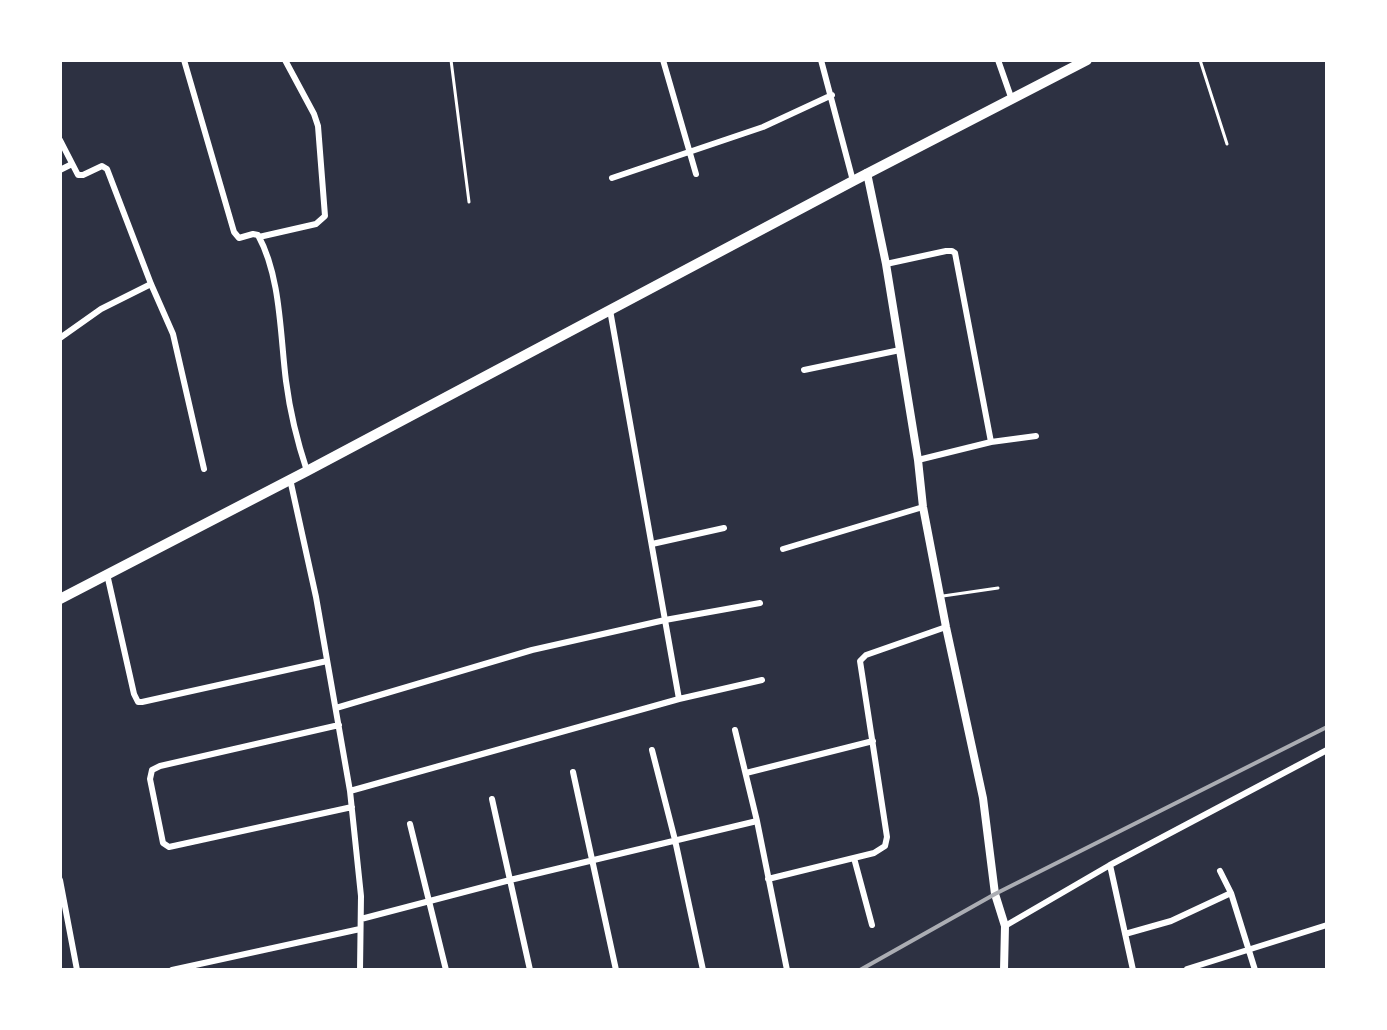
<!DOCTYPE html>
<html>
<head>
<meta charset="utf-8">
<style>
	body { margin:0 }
	#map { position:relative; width:1387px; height:1030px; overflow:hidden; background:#2d3142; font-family:Arial,sans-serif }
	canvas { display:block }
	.frame { position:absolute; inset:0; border:62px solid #fff; pointer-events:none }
</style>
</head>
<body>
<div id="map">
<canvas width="1387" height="1030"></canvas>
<div class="frame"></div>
</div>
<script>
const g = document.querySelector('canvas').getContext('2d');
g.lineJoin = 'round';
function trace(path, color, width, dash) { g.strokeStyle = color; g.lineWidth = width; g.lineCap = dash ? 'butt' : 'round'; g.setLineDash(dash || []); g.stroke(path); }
const service = new Path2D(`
	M451,60L469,202
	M1200,60L1227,144
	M943,596L998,588`);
const minor = new Path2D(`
	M184,60L234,232L239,238L253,234L258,235C281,277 280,334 286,381C290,412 297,441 307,471
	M663,60L696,174
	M821,60L853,181
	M998,60L1012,100
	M60,140L78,175H83L102,166L107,169L151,284L173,334L204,469
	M60,170L72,164
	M612,178L763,127L832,95
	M259,237L316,224L325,216L318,126L314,114L285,60
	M886,264L946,251H952L955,253L991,442
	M610,310L679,699
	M60,338L101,309L151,284
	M804,370L900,350
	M918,460L991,442L1036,436
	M290,479L316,597L350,791L361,896L360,970
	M652,544L724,528
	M783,549L923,507
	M107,574L134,694L138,702H142L327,661
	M336,708L532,650L665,620L760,603
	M339,725L160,766L152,770L150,779L162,838L163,843L169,847L352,807
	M735,730L757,821L787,970
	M652,750L675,840L703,970
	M573,772L616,970
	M746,773L873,741
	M350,791L679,699L762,680
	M492,799L530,970
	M410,824L446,970
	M854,858L872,925
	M1110,865L1133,970
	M1220,871L1231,893L1255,970
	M768,879L874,853L885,846L887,837L860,661L866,655L946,627
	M60,880L77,970
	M361,919L510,880L757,821
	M1005,926L1110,865L1327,750
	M1125,934L1171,921L1231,893
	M1187,969L1327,925
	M172,970L360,929`);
const tertiary = new Path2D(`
	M867,173L886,264L918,460L923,507L946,627L983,798L995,894L1005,926L1004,970`);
const primary = new Path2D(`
	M60,599L307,471L853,181L1087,60`);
const rail = new Path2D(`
	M860,970L995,894L1327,727`);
trace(service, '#fff', 3);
trace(minor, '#fff', 6);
trace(tertiary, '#fff', 8);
trace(primary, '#fff', 10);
trace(rail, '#abadb3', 4);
</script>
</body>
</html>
